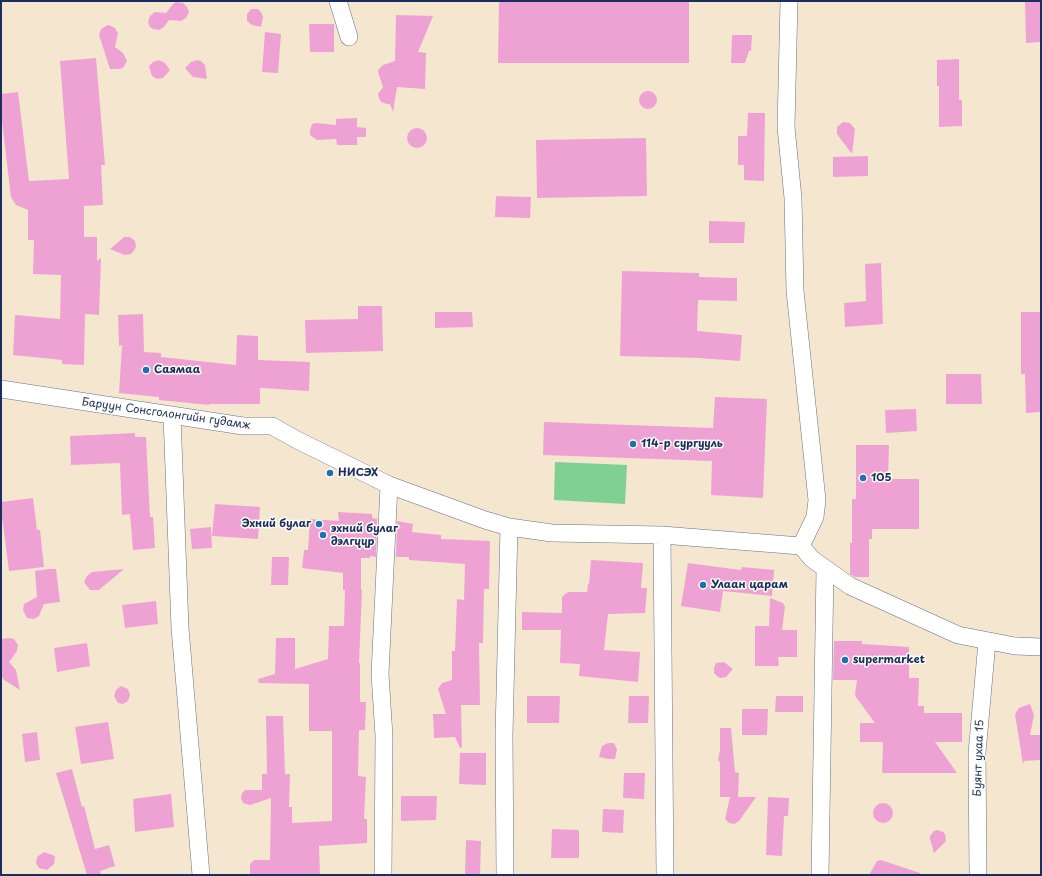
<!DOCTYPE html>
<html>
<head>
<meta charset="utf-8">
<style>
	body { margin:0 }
	#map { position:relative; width:1042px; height:876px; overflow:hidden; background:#f5e7cf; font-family:"Playpen Sans",sans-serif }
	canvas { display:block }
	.frame { position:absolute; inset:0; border:2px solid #1b2f5e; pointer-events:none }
</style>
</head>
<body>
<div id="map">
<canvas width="1042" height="876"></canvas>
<div class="frame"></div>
</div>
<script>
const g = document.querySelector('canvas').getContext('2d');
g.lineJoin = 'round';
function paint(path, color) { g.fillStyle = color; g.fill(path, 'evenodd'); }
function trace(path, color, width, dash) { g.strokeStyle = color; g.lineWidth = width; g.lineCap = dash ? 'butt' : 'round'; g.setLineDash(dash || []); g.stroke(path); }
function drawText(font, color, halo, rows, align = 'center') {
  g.font = font + ' "Playpen Sans",sans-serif'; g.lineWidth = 3; g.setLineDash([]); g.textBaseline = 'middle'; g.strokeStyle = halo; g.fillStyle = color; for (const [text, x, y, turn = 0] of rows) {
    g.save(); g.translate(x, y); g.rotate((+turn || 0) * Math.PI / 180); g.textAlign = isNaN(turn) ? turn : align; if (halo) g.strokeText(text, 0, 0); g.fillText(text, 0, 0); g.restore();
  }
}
const green = new Path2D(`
	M555,462L627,465L625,504L554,500Z`);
const building = new Path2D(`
	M499,1H689V63H498Z
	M1025,1H1041V42L1026,43Z
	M177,2L183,3L187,7L189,12L186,18L181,21L169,20L164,27L159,30L153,29L150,27L148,22L150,16L155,12L166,13L174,3Z
	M251,9H258L261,12L263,17L261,27L252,25L247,21V14Z
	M396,15L433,16L418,52L426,53L425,89L397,87L393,112L390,104H387L381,102L379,98L378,94L383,87L378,72L379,69L383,65L395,61Z
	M309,24H334V52H310Z
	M109,25L115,28L118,33L115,47L123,53L127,61L123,68L118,69H110L99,35L101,29L106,26Z
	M265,32L281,34L278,73L262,72Z
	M732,35H752L751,51H749L745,63H731Z
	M96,58L105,165H101L103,205L84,206V237H97V261L101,258L99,315L85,314L84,365L62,364V360L13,355L15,315L60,319L61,275L33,274L34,240H28V210L16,205L11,197L1,113V94L18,92L29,181L69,179L60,61Z
	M959,59V100H962V126L939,127V86H937V60Z
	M159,60L165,63L170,70L163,78L157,79L152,76L149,66L153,62Z
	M197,60L201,61L205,65L207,79L193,77L185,68L191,62Z
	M639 100a9 9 0 1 1 18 0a9 9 0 1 1-18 0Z
	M748,113H765L764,181L744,180V165H738V136H747Z
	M357,118V127L366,128V137H357V145H337L336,139L317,140L310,135V131L312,124L317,123L336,125V119Z
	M843,122L850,123L855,129L852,154L837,134V127Z
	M407 138a10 10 0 1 1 20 0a10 10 0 1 1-20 0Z
	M646,138L647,196L537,198L536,140Z
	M868,156V176L833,177V157Z
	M496,196L531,197L530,218L495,217Z
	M709,221L745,222L744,243H709Z
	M124,237H130L135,241L136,247L133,252L131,254L125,255L110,249Z
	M881,263L883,324L845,327L844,303L866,301L865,264Z
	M622,271L699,273V277L737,278V301L698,300L697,331L742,335L740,361L699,358L620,356Z
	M358,306H382L383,351L306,353L305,320L358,319Z
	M435,312H472L473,327L435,328Z
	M1021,312H1041V412L1026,413L1025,374H1021Z
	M143,314L144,352L161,353V357L236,365L237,335L258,336V360L310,362L309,391L260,388V404H209V405L159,400V397L119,393L122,345L119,346L118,315Z
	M946,374H981L982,404H946Z
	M715,397L767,399L763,498L711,495L712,461L543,455L544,422L713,428Z
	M916,409L917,431L886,433L885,410Z
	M135,433V437H146L150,517H153L155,548L133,550L130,514L122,515L120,463L71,465L70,436Z
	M856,445H889L888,479H919V529H872V539H869V577H855L850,574V543H852V499H856Z
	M33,498L37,530H40L44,567L9,571L2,517H1V502Z
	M215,504L260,507L258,539L212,536Z
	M338,512L372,514V518L377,519L376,557L370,556V558H361V590H362L359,663H360V702H366L365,730H359L358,776L366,777L364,819H367V843L319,846L320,875H250V864L254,860H270L271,798L250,805L243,803L241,798L242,793L245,790H262V774H267L266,716H283L285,774H290L289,807H292V823L332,821V731H309V684L259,683L258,679L275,674L276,638H295V669L328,659L329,626H344L345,590H343V573L302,568L304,550H308L310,519L339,521Z
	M397,521L413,524L412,532L441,535V539L490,541L489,589H484L483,643H479L480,705H461L462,747L460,748L455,737L434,738L433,714H446L438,689L442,683L452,680V651H455L457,599L464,600L465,564L409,560V557H396Z
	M211,527L212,548L192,549L190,529Z
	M272,557H289L288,585H271Z
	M591,560L643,563L641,588H647L645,613L608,614L604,650L640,652L638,682L579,676L580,664L560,663L561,630H522V612L562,613V597L565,594L569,592H587L588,584H589Z
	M688,563L741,570L742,567L774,570L772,596L723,591L720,612L681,606Z
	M49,569H56L60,602L44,604L39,616L34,619L27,618L23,610L24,604L37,597L35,571Z
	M124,569L99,590H90L84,582L87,576L92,572Z
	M770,598L783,603L785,607L782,630H797V657H778L779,666H755V626H769Z
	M156,601L158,624L125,628L122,605Z
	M9,638L14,639L18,645L17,651L9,662L16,670L20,690L4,680L1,675V639Z
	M834,641H862V644L909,647V678H919L918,706H924V713H962V742H935L957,773H882L883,742H860V723H875L856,697L855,694L857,680H833Z
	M87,643L90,666L57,672L54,648Z
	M724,662L733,669L726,677L721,678L718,677L714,673V668L716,663Z
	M121,686L128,689L130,695L128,701L123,704L118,703L114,696L116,690Z
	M527,696H560L559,723H527Z
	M629,696H649L648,723H628Z
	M776,696H803V712H775Z
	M1030,704L1034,715L1030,735H1040V760L1024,761L1023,764L1015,714L1019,708Z
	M742,709H768L767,735H742Z
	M108,722L114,759L81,764L75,727Z
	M720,728H731L735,772L739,773L738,797H756L739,821L734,824L729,823L725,819L730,797H720V762L718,760L720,750Z
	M37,732L40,760L25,762L22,734Z
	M608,743H614L617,749L615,759H608L599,757L602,746Z
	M460,753H486V785L459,784Z
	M72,769L82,807L84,806L95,849L109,845L115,866L100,871L101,875H87L56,773Z
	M624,773H645L644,799L623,798Z
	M171,794L174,827L135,832L133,799Z
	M401,796H437L436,820L401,821Z
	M768,797L789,798L788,816H784L782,856L766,855Z
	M873 813a10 10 0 1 1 20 0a10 10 0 1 1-20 0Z
	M603,809L624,810L623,833L602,832Z
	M552,829L579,830V858H551Z
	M937,830L943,832L945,834L946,841L934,853L930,839V836L934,831Z
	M466,840L481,841L480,875H465Z
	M44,852L55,856L54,864L47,870L39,868L36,863L37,857Z
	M881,860L920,873V875H869L877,861Z`);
const minor = new Path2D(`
	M338,1L349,37
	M789,1L786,127L793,198L795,291L817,500L815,517L801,546
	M1,389L243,426H272L299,441L389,485L485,520L509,527L552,533L662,535L801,546L812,559L850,586L958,635L1015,646L1041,647
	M172,416L180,628L201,875
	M662,535L665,875
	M383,875L384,736L380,674L389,485
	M505,875L504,735L509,527
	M820,875L825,570
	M978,875L977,753L987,642`);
const markers = [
	[146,370,4,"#1f6fb2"],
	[633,444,4,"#1f6fb2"],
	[330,473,4,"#1f6fb2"],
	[863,478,4,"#1f6fb2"],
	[319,524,4,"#1f6fb2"],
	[323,535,4,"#1f6fb2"],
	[703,585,4,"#1f6fb2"],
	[845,660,4,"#1f6fb2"]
];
const poiNames = [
	["Саямаа",154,370],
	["114-р сургууль",641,444],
	["НИСЭХ",338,473],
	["105",871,478],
	["Эхний булаг",311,524,"right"],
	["эхний булаг",331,529],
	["дэлгүүр",331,542],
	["Улаан царам",711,585],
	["supermarket",853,660]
];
const streetNames = [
	["Баруун Сонсголонгийн гудамж",166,414,8],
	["Буянт ухаа 15",979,758,-88]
];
paint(green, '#7fd092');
paint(building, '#eea2d4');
trace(minor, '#676f86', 18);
trace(minor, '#fff', 17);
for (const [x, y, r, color] of markers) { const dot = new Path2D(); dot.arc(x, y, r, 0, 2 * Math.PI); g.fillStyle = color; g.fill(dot); trace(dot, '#fdfcf7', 1.5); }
drawText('bold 11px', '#1b2f5e', '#fdfcf7', poiNames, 'left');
drawText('11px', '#1b2f5e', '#fdfcf7', streetNames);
</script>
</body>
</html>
